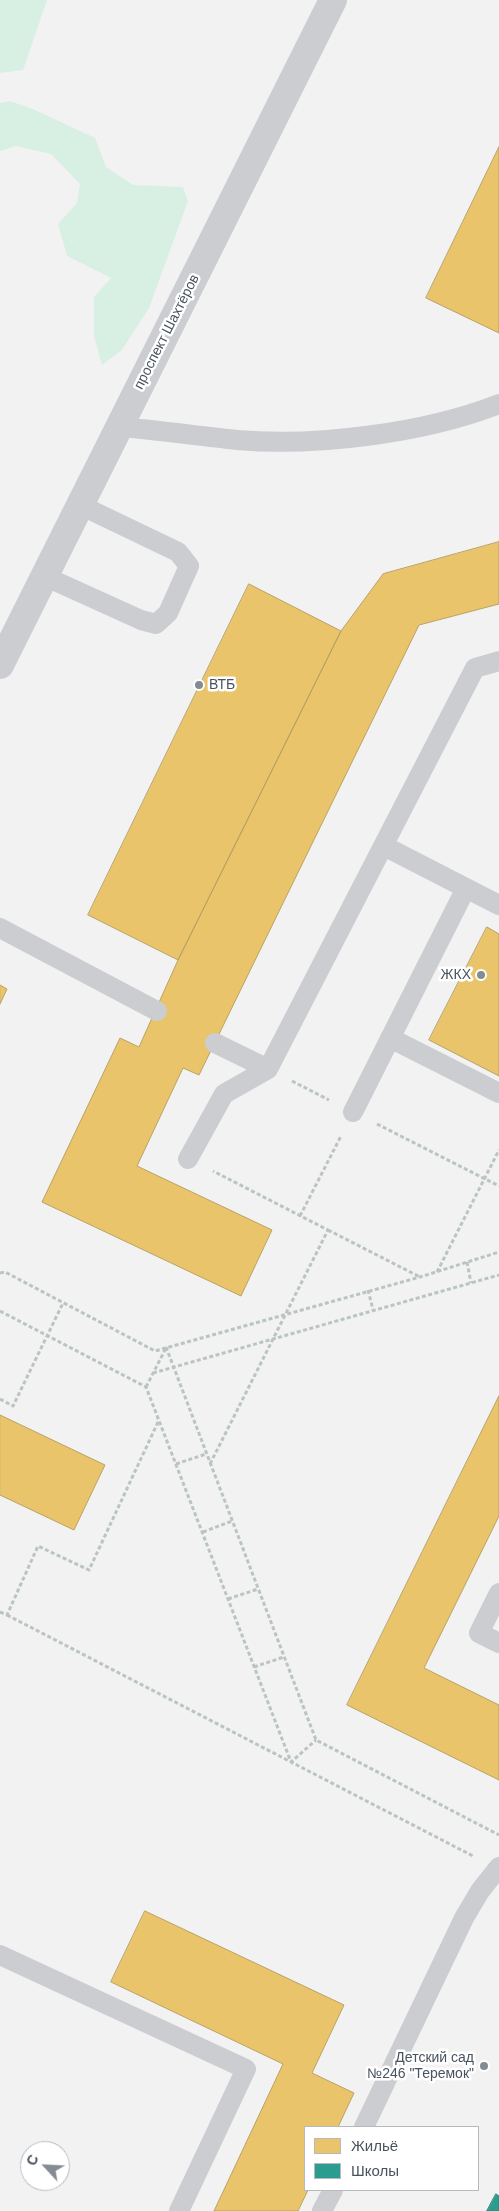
<!DOCTYPE html>
<html>
<head>
<meta charset="utf-8">
<style>
	body { margin:0 }
	#map { position:relative; width:499px; height:2211px; overflow:hidden; background:#f2f2f2; font-family:Helvetica,sans-serif }
	canvas { display:block }
	.legend { position:absolute; left:304px; top:2126px; width:175px; height:65px; box-sizing:border-box; background:#fff; border:1px solid #b6babf; margin:0; padding:6px 9px; list-style:none; font-size:15px; color:#49535e }
	.legend li { display:flex; align-items:center; gap:10px; height:25px }
	.legend b { width:25px; border:1px solid #b6babf }
	.north { position:absolute; left:20px; top:2141px; width:50px; height:50px; box-sizing:border-box; background:#fff; border:1px solid #b6babf; border-radius:50%; rotate:295deg; font-size:14px; font-weight:700; line-height:20px; text-align:center; color:#49535e }
	.north::after { content:''; display:block; margin:auto; width:18px; height:22px; background:#848b92; clip-path:polygon(50% 0,100% 100%,50% 72%,0 100%) }
</style>
</head>
<body>
<div id="map">
<canvas width="499" height="2211"></canvas>
<ul class="legend">
<li><b style="height:14px;background:#e9c46a"></b>Жильё</li>
<li><b style="height:14px;background:#2a9d8f"></b>Школы</li>
</ul>
<div class="north">С</div>
</div>
<script>
const g = document.querySelector('canvas').getContext('2d');
g.lineJoin = 'round';
function paint(path, color) { g.fillStyle = color; g.fill(path, 'evenodd'); }
function trace(path, color, width, dash) { g.strokeStyle = color; g.lineWidth = width; g.lineCap = dash ? 'butt' : 'round'; g.setLineDash(dash || []); g.stroke(path); }
function drawText(font, color, halo, rows, align = 'center') {
  g.font = font + ' Helvetica,sans-serif'; g.lineWidth = 5; g.setLineDash([]); g.textBaseline = 'middle'; g.strokeStyle = halo; g.fillStyle = color; for (const [text, x, y, turn = 0] of rows) {
    g.save(); g.translate(x, y); g.rotate((+turn || 0) * Math.PI / 180); g.textAlign = isNaN(turn) ? turn : align; if (halo) g.strokeText(text, 0, 0); g.fillText(text, 0, 0); g.restore();
  }
}
const green = new Path2D(`
	M0,0H47L23,70L0,73Z
	M10,101L33,109L95,138L106,167L133,185L183,187L188,201L149,308L122,350L102,365L94,336V297L111,278L67,256L58,224L77,203L80,184L51,154L16,146L0,151V103Z`);
const homes = new Path2D(`
	M499,147V333L426,298Z
	M499,542V604L419,625L199,1075L183,1068L137,1166L272,1230L241,1296L42,1202L120,1038L139,1047L178,960L341,631L383,574Z
	M249,584L341,631L178,960L88,915Z
	M487,927L499,934V1076L429,1040Z
	M0,985L7,989L0,1004Z
	M499,1396V1516L424,1668L499,1705V1780L347,1705Z
	M0,1415L105,1465L74,1530L0,1495Z
	M145,1911L344,2005L312,2073L354,2093L338,2127H305V2190H308L298,2211H214L283,2064L111,1982Z`);
const schools = new Path2D(`
	M496,2194L499,2196V2211H487Z`);
const path = new Path2D(`
	M292,1081L329,1100
	M377,1124L499,1186
	M300,1216L341,1136
	M328,1230L420,1277
	M467,1262L471,1283
	M437,1272L499,1150
	M0,1273L5,1272L155,1351L420,1277L499,1252
	M368,1290L373,1310
	M0,1311L146,1387L291,1762L473,1856
	M166,1347L316,1740L499,1835
	M153,1373L499,1275
	M146,1387L166,1348
	M0,1399L13,1406L63,1303
	M176,1464L206,1454
	M210,1464L328,1230L213,1171
	M203,1532L232,1521
	M228,1599L258,1589
	M0,1612L7,1615L38,1546L89,1570L159,1420
	M7,1615L291,1762L316,1740
	M254,1667L284,1657`);
const service = new Path2D(`
	M119,427C159,430 197,436 237,440C316,447 425,433 499,404
	M44,576L141,620L156,624L168,613L189,566L178,552L80,505
	M384,846L499,905
	M0,928L157,1011
	M390,1038L499,1093
	M215,1043L268,1069L475,668L499,661
	M353,1112L466,888
	M188,1159L224,1094L268,1069
	M499,1593L479,1633L499,1643
	M0,1955L246,2069L179,2211
	M364,2127L464,1918L480,1891L499,1867
	M322,2211L333,2190`);
const minor = new Path2D(`
	M0,665L333,0`);
const markers = [
	[199,685,5,"#848b92"],
	[481,975,5,"#848b92"],
	[484,2066,5,"#848b92"]
];
const streetNames = [
	["проспект Шахтёров",167,332,-63]
];
const poiNames = [
	["ВТБ",209,685,"left"],
	["ЖКХ",471,975],
	["Детский сад",474,2058],
	["№246 \"Теремок\"",474,2074]
];
paint(green, '#d8f0e3');
paint(homes, '#e9c46a');
trace(homes, '#b9a266', 1);
paint(schools, '#2a9d8f');
trace(schools, '#338780', 1);
trace(path, '#bac5c2', 3, [4, 2.5]);
trace(service, '#cbcdd0', 20);
trace(minor, '#cbcdd0', 28);
for (const [x, y, r, color] of markers) { const dot = new Path2D(); dot.arc(x, y, r, 0, 2 * Math.PI); g.fillStyle = color; g.fill(dot); trace(dot, '#fff', 2); }
drawText('14px', '#49535e', '#fff', streetNames);
drawText('14px', '#49535e', '#fff', poiNames, 'right');
</script>
</body>
</html>
